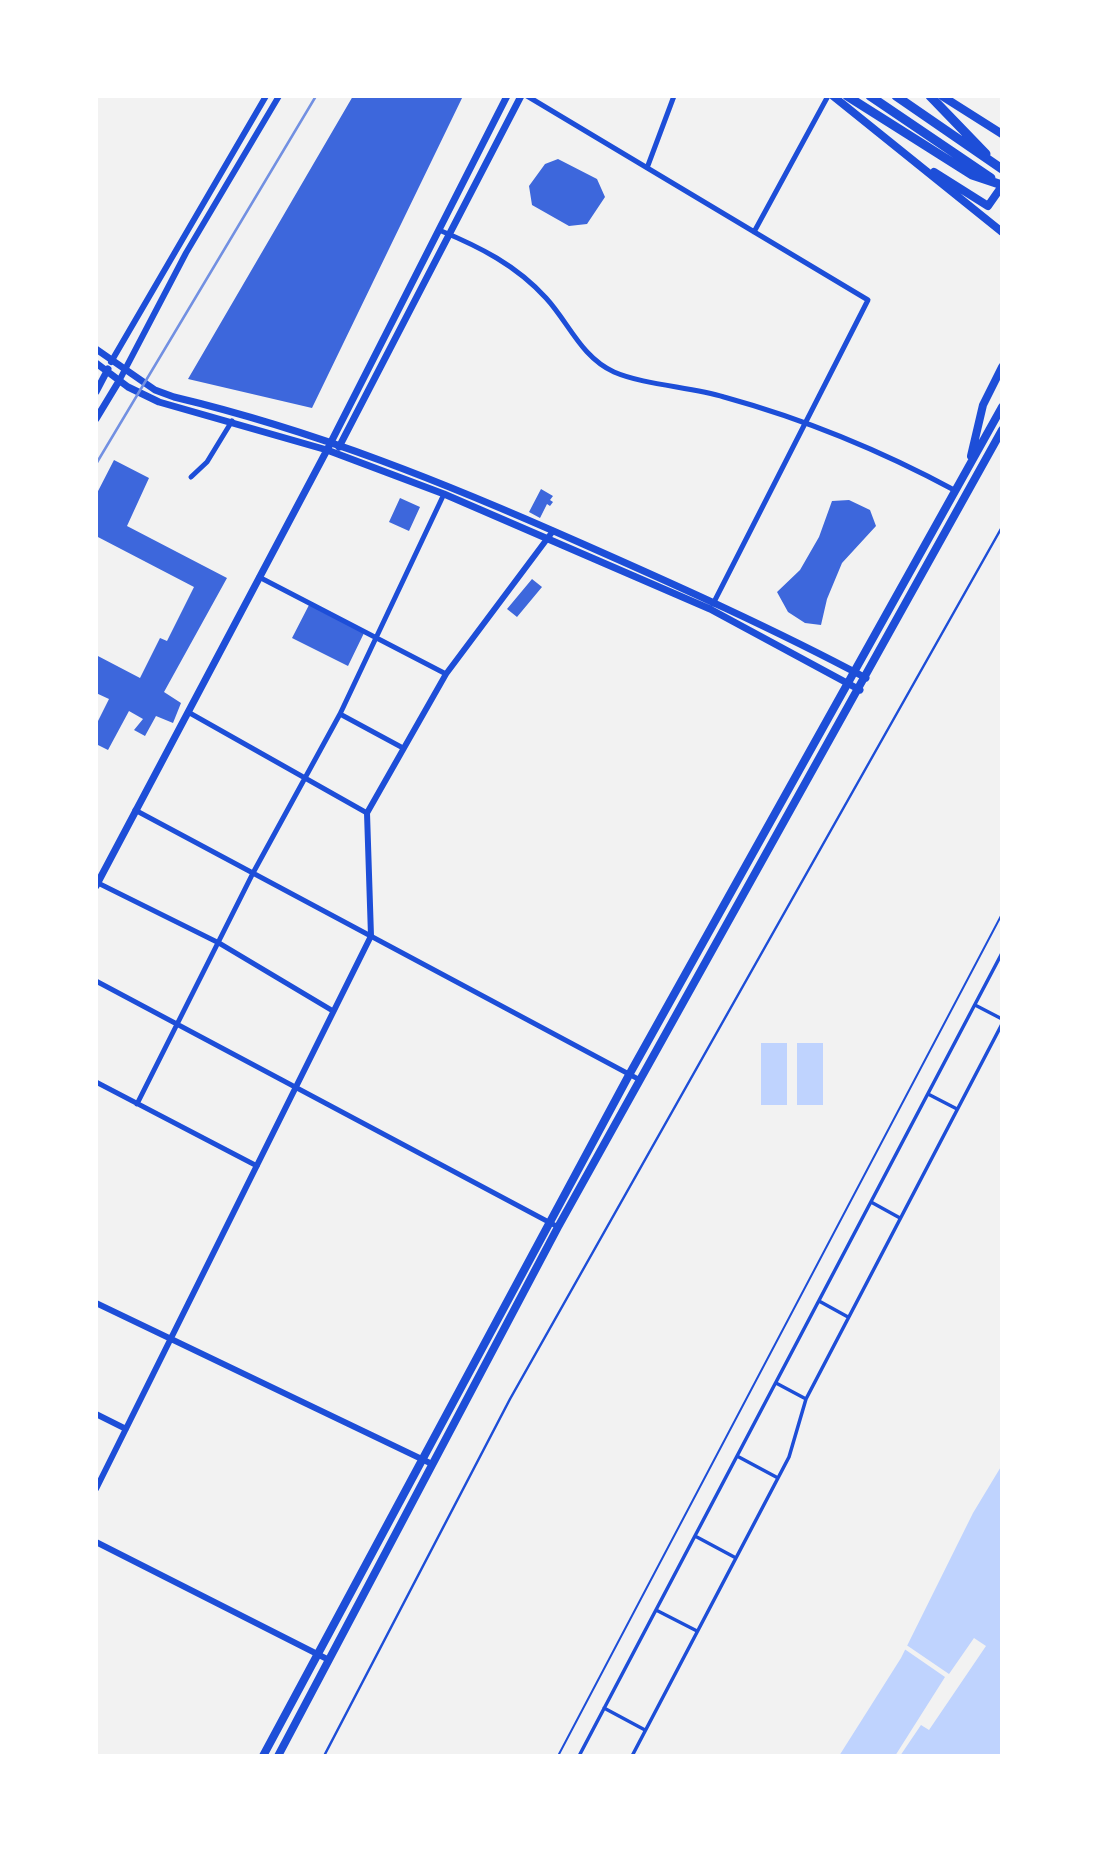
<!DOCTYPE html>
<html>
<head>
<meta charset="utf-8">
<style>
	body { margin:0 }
	#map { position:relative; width:1098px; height:1852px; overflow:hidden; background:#f2f2f2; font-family:Commissioner,sans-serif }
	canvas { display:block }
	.frame { position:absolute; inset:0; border:98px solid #fff; pointer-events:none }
</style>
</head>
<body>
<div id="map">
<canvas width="1098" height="1852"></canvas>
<div class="frame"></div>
</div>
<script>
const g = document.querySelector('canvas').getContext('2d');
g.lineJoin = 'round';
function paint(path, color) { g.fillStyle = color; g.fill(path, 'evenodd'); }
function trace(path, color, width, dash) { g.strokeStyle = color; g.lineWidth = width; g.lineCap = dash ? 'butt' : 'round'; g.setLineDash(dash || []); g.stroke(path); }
const water = new Path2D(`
	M761,1043H787V1105H761Z
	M797,1043H823V1105H797Z
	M1002,1465V1756H839L901,1658L973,1513Z`);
const pier = new Path2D(`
	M974,1638L986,1646L929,1730L921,1725L900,1756H895L945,1677L903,1648L905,1644L949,1674Z`);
const building = new Path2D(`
	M353,96H463L312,408L188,379Z
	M558,159L597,179L605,197L587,224L569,226L532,205L529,186L545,164Z
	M114,460L149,478L127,526L227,578L164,692L181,703L173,723L156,716L145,736L134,730L143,719L129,711L108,750L96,744V725L109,699L96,693V655L140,678L160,638L167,641L194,587L96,536V495Z
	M541,489L553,496L550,500L553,502L550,506L547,504L540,518L529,512Z
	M400,498L420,507L409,531L389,522Z
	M849,500L870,510L876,526L842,563L827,599L821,625L805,623L788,612L777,592L800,570L819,537L832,501Z
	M532,579L542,587L517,617L507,609Z
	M309,605L364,633L348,666L292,638Z`);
const path = new Path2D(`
	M558,1756L1002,914`);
const service = new Path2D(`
	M324,1756L510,1399L1002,527`);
const pedestrian = new Path2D(`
	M975,1005L1002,1019
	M928,1094L957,1109
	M871,1202L900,1218
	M819,1301L848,1317
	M776,1383L806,1399
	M737,1456L778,1478
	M695,1536L736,1558
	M656,1610L697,1631
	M604,1708L645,1730
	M579,1756L1002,953
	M632,1756L778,1478L789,1457L806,1399L1002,1024`);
const minor = new Path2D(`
	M527,96L868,300L713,604
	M647,168L674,96
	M439,230C480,247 516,265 546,298C569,323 581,357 614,372C644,385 691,387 724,397C804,419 882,451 956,491
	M754,232L828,96
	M191,477L207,462L232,421
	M259,577L446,674
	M188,712L367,813
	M340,714L403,748
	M135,810L640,1080
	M98,883L219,943L333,1011
	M96,981L558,1227
	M96,1082L257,1166
	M137,1104L253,873L340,714L444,494`);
const tertiary = new Path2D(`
	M111,362L266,96
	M119,381L186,253L279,96
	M96,1303L432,1464
	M96,1414L126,1429
	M96,1489L371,936L367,813L446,674L553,531
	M96,1542L329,1660`);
const secondary = new Path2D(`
	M96,349L155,390L174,397C317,431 448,484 583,544C678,586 774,629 866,678
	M96,363L128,387L159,402L327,450L444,494L710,609L860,690
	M96,392L108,369
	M96,419L119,381
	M339,447L521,96
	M96,886L327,450L507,96`);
const primary = new Path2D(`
	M833,96L1002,232
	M942,96L1002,134
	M934,172L988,206L1002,186
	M971,456L983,405L1002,367
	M263,1756L629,1075L1002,407
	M278,1756L558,1227L1002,430`);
const trunk = new Path2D(`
	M847,96L972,175L1002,185
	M870,96L991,178
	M896,96L1002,169
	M930,96L986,154`);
const rail = new Path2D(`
	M96,464L316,96`);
paint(water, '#bfd3fe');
paint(pier, '#f2f2f2');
paint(building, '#3d67dc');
trace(path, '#1d4ed8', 2);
trace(service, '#1d4ed8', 2.5);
trace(pedestrian, '#1d4ed8', 3.5);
trace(minor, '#1d4ed8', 5);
trace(tertiary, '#1d4ed8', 6);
trace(secondary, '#1d4ed8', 7);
trace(primary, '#1d4ed8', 8);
trace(trunk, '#1d4ed8', 9);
trace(rail, '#7290e2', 2.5);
</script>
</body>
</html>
